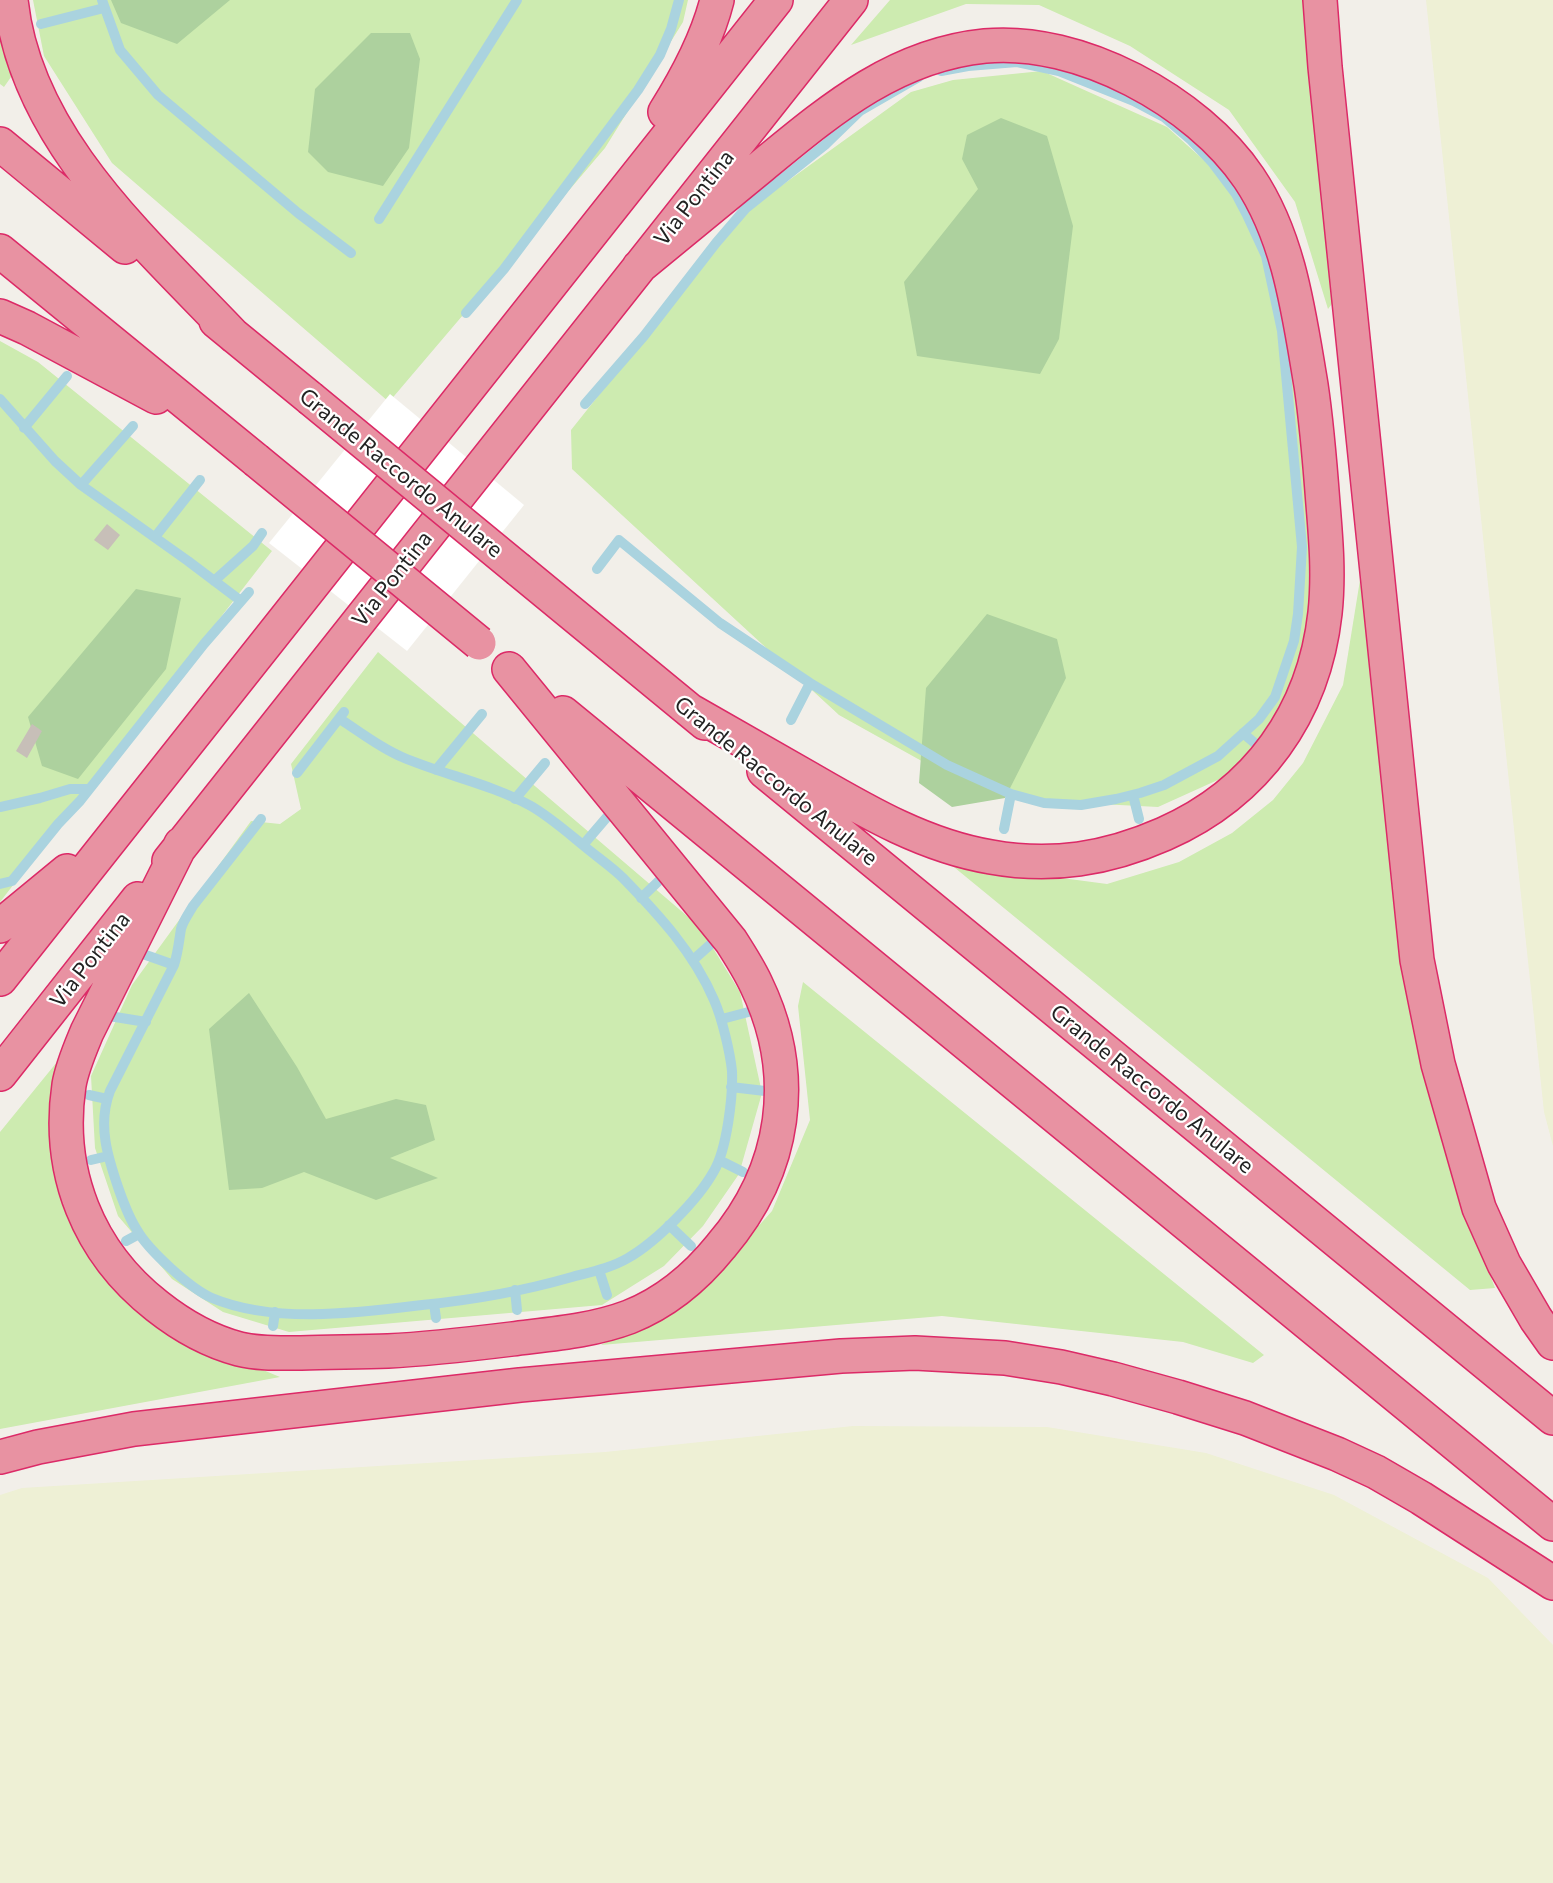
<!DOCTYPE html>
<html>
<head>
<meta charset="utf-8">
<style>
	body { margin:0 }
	canvas { display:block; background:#f2efe9 }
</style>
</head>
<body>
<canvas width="1553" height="1883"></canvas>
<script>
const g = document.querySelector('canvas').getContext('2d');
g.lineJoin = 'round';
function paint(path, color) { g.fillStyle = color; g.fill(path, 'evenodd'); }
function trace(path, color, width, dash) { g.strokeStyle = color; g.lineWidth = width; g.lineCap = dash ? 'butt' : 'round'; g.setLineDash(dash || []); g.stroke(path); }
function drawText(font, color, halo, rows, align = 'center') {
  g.font = font + ' Commissioner,sans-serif'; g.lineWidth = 4.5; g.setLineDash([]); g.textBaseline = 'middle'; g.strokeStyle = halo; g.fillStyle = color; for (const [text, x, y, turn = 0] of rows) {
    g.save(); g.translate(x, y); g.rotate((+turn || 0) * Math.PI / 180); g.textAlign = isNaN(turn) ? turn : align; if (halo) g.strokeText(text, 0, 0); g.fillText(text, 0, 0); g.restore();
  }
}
const farmland = new Path2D(`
	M1426,0H1553V1146L1544,1112Z
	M853,1426L1047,1427L1206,1453L1334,1495L1488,1578L1553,1645V1883H0V1495L22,1488L605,1452Z`);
const grass = new Path2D(`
	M0,0H4L11,77L4,87L0,84Z
	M33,0H688L683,22L605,148L389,402L112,163L44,56Z
	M890,0H1305L1338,296L1328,309L1295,202L1229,110L1130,46L1039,5L966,4L851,45Z
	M1042,71L1167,127L1227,181L1287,307L1315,599L1308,665L1274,719L1231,774L1158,807L1023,800L936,769L839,715L572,469L571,430L745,212L911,92L953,80Z
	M0,341L38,362L272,551L0,902Z
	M1360,580L1412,984L1458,1190L1495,1288L1470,1290L949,863L1107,884L1179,862L1232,833L1273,800L1303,763L1343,685Z
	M378,652L700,927L740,992L762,1093L739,1174L703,1226L664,1266L602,1305L289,1332L223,1312L172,1279L118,1216L95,1148L91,1076L132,985L251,821L280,824L301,809L291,764Z
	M803,982L1264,1355L1253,1363L1183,1342L942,1316L601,1345L699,1292L772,1211L810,1120L798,1006Z
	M57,1062L53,1143L171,1332L280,1377L0,1429V1132Z`);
const forest = new Path2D(`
	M111,0H230L177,44L121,23Z
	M371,33H410L420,59L409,148L383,186L328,172L308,152L315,89Z
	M1001,118L1047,136L1073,226L1059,339L1040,374L917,356L904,282L978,189L962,159L967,135Z
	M136,589L181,598L166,669L78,779L42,766L28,717Z
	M987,614L1057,639L1066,678L1005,798L952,807L919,783L926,688Z
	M249,993L297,1067L326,1119L396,1099L426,1105L435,1140L390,1158L438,1178L376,1200L304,1172L262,1188L229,1190L209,1029Z`);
const pier = new Path2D(`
	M390,394L524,505L407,651L269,543Z`);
const stream = new Path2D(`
	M102,0L120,50L158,95L298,213L351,253
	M41,24L104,8
	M379,219L517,0
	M466,313L504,269L638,90L660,55L671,29L679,0
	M0,399L55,461L81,485L188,561L241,601
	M585,404L644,336L716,243L746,208L826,144L860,111L919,77
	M24,428L67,376
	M81,485L133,426
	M155,537L200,480
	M597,569L619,540L720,623L810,683L947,765L1011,794L1044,803L1081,805L1116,799L1140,793L1164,785L1218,756L1259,719L1275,697L1294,641L1298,614L1302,547L1282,331L1266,256L1247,215L1236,194L1212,162L1191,140L1164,117L1134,101L1059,71L1017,62L968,66L941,71L939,69L942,65
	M214,581L253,546L262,533
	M791,720L810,683
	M1243,733L1258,746
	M436,770L482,714
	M297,773L344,712
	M1133,795L1139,819
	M515,799L545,763
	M0,807L40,798L70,789H89
	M261,819L193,906C189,913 183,921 181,929C179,941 178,953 174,965L110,1091C97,1125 108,1158 119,1190C124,1204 129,1218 137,1230C148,1250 191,1289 212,1298C274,1324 357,1313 422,1305C473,1300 523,1291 572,1277C591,1272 611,1268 628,1258C656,1242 698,1200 714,1171C727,1149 733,1096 732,1071C730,1052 722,1018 714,1000C694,953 659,915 623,878C611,866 597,857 584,846C567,832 550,817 531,806C491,784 444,775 402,757C380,748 360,732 340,719
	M1004,829L1011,794
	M583,845L607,817
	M0,884L12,881L58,824L80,801L204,644L249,592
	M641,898L665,875
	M143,954L174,965
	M693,960L721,935
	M109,1016L146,1022
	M722,1019L756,1010
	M731,1087L765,1091
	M89,1095L107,1099
	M91,1160L108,1156
	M719,1160L743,1172
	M669,1225L691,1246
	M126,1241L139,1234
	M599,1270L607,1295
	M515,1290L517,1310
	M434,1304L436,1318
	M273,1326L275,1312`);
const building = new Path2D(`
	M107,524L120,535L108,550L94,540Z
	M32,724L42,731L27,758L16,751Z`);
const highway = new Path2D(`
	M11,0C25,138 144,241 234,336
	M1320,0L1325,67L1417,960L1438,1064L1479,1208L1504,1264L1536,1319L1553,1343
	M665,112C687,77 707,40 717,0
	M0,144L125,247
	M0,251L256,460
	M639,267C680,233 721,200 762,166C829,111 894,55 985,46C1079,37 1197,101 1249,178C1290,239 1299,315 1311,385C1317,425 1320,464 1323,504C1326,540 1329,576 1325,613C1314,713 1257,793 1164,834C1107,859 1052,868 991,857C925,846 867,812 810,779C769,756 729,733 689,710
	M0,316L27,328L156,397
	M216,321L310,398
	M519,570L705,723
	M563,713L1553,1524
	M764,771L1553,1418
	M181,844L87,1032C80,1049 72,1067 69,1085C56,1172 88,1252 157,1306C181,1325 209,1341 239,1349C259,1354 280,1353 301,1353C330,1352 359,1352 388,1351C430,1349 471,1344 512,1339C551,1334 592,1331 629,1317C667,1302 696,1277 721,1246C786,1170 800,1075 756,984C749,969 740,955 731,941L509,669
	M169,861L851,0
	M0,926L67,871
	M0,979L776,0
	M0,1074L138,899
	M0,1457L38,1447L134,1429L520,1385L841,1356L915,1353L1005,1358L1061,1367L1113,1379L1178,1397L1245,1418L1337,1454L1376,1472L1421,1498L1553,1583`);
const highwayBridge = new Path2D(`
	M310,398L519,570
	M256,460L479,643`);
const streetNames = [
	["Via Pontina",694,198,-52],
	["Grande Raccordo Anulare",401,473,39],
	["Via Pontina",392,579,-52],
	["Grande Raccordo Anulare",776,781,39],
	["Via Pontina",90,960,-52],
	["Grande Raccordo Anulare",1152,1089,39]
];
paint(farmland, '#eef0d5');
paint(grass, '#cdebb0');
paint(forest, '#add19e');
paint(pier, '#fff');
trace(stream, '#aad3df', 10);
paint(building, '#c7bfb8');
trace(highway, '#dc2a67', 36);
trace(highway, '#e892a2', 33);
trace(highwayBridge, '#dc2a67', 36, []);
trace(highwayBridge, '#e892a2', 33);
drawText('22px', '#222', '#fff', streetNames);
</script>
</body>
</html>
